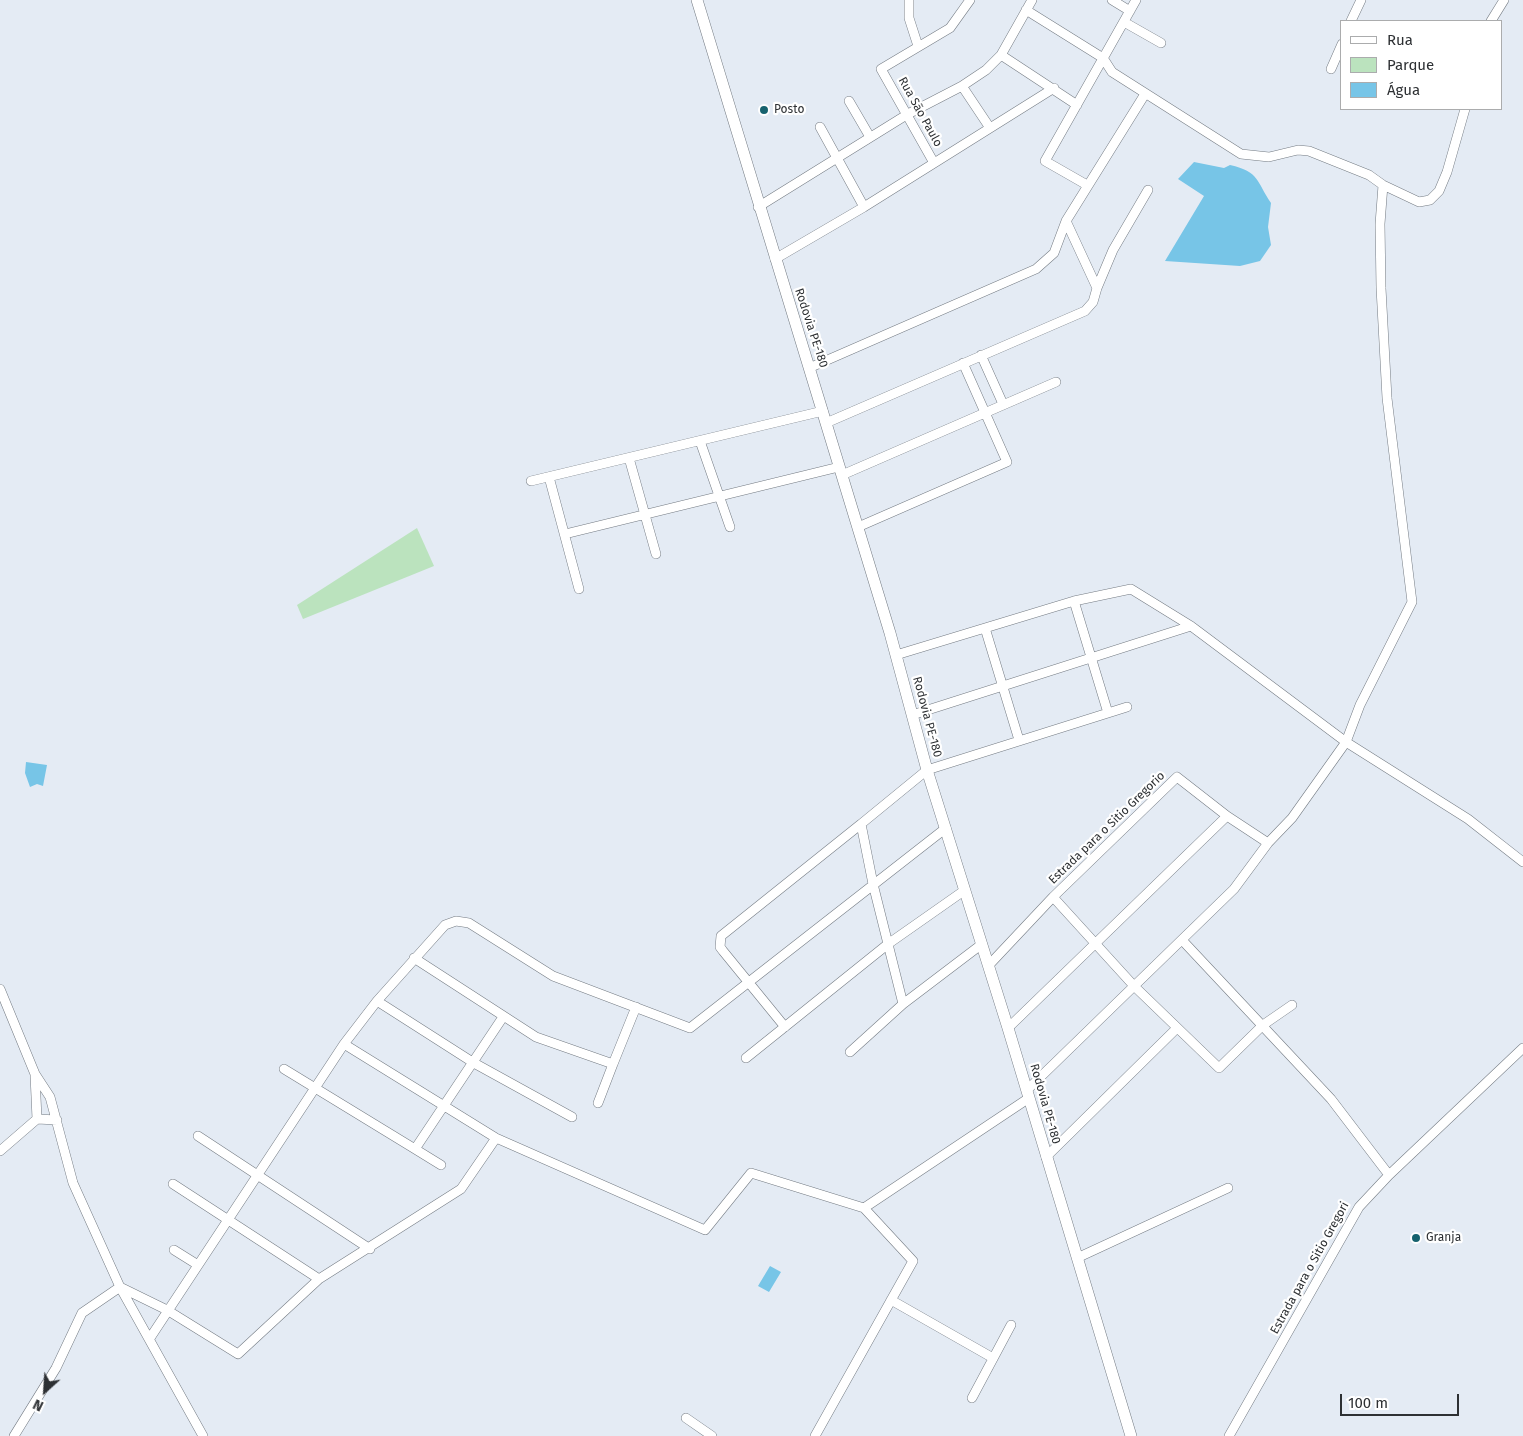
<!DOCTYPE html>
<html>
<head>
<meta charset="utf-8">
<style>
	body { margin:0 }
	#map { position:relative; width:1523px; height:1436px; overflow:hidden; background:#e4ebf4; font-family:"Fira Sans",sans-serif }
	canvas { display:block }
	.legend { position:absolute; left:1340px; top:20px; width:162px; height:90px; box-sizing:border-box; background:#fff; border:1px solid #abacad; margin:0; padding:6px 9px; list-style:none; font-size:15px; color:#2d3033 }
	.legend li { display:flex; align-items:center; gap:10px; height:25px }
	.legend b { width:25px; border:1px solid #abacad }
	.north { position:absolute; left:20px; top:1366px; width:50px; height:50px; -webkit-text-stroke:4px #fff; paint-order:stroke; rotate:206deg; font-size:14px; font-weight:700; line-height:20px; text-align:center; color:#2d3033 }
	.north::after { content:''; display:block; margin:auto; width:18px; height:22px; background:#2d3033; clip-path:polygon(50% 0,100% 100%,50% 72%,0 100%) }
	.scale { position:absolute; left:1340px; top:1394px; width:119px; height:22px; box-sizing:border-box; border:2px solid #2d3033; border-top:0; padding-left:6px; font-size:15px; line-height:18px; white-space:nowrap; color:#2d3033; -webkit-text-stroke:4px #fff; paint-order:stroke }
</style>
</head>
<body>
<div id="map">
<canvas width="1523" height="1436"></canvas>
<ul class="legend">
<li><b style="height:6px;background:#fff"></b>Rua</li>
<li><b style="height:14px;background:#bbe3be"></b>Parque</li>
<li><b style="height:14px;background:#77c5e7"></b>Água</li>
</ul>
<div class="north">N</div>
<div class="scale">100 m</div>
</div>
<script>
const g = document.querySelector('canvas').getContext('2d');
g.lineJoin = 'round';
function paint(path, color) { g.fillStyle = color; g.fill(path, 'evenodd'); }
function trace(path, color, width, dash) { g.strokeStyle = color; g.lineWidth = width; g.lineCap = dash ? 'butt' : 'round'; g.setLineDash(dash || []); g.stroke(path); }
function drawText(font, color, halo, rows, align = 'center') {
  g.font = font + ' "Fira Sans",sans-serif'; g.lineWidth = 4.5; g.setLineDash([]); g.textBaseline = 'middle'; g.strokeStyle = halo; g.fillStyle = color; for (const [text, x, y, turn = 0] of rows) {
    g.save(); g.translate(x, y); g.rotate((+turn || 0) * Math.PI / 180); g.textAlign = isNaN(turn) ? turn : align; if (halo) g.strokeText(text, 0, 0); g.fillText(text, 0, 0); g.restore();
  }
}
const green = new Path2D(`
	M417,528L434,566L303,619L297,605Z`);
const water = new Path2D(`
	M1194,162L1224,168L1230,165C1260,172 1256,181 1271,203L1268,227L1271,245L1260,261L1240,266L1165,261L1204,196L1178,179Z
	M26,762L47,765L43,786L37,784L30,787L25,773Z
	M770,1266L781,1272L769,1292L758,1286Z`);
const minor = new Path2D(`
	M909,0V18L918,46
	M1112,0L1130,11
	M1026,10L1103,58L1112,72L1241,154L1269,157L1298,150L1309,151L1369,175L1383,185L1419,202L1430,200L1439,191L1447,172L1465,109
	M1351,21L1361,0
	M1491,21L1504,0
	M1124,22L1161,43
	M1001,55L1077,105
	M1331,69L1342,44
	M962,86L990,128
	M849,101L870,137
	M820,127L864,207
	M934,163L881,69L950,28L970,0
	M1087,185L1045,161L1136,0
	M758,207L908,114L962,86L986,70L1001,55L1032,0
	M775,259L864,207L1054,88
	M1097,288L1113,250L1148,190
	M981,355L1003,404
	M809,368L1036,269L1054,253L1066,221
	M826,423L1085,311L1093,302L1097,288L1066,221L1145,94
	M700,441L730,527
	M629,458L656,554
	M842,475L1056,382
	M549,477L579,589
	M531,481L823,411
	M858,527L1007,462L963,363
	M565,534L839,467
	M1074,601L1131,589L1191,626L1346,742L1468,819L1523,862
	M985,628L1019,740
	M896,655L1074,601L1108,713
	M912,715L1191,626
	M1053,897L1134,986L1219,1068L1263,1025L1292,1005
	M1182,940L1331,1099L1389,1175
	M414,958L536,1037L613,1064L636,1007
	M989,965L1053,897L1177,777L1227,816L1268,843L1292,818L1346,742L1360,705L1412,602L1387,398L1381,288L1380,224L1383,185
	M0,989L35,1074L50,1097L73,1183L120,1287L203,1436
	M377,1001L474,1063L572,1117
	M903,1004L873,884L861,824L927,770L1127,707
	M785,1027L723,951L720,947L721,936L861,824
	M1008,1028L1227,816
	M344,1044L496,1138L705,1230L751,1173L864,1208L913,1261L815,1436
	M850,1052L903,1004L982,944
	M746,1058L888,944L965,890
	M284,1069L415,1149L503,1017
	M35,1075L37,1119
	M1027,1090L1234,889L1268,843
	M598,1103L613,1064
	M198,1136L370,1249
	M415,1149L441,1165
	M0,1151L37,1119L57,1120
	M1046,1157L1177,1028
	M173,1184L319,1279
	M864,1208L1029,1098
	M174,1250L198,1265
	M1077,1258L1228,1188
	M891,1300L993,1358
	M150,1338L344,1044L377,1001L445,925L456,921L469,923L553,976L690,1028L946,828
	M972,1398L1011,1325
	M686,1418L712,1436
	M14,1436L56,1368L82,1313L120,1287L167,1310L238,1354L319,1279L461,1189L496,1138
	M1229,1436L1359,1207L1389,1175L1523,1048`);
const major = new Path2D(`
	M697,0L890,633L927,770L1008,1028L1131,1436`);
const markers = [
	[764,110,5,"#16626e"],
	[1416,1238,5,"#16626e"]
];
const poiNames = [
	["Posto",774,110],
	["Granja",1426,1238]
];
const streetNames = [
	["Rua São Paulo",920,112,61],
	["Rodovia PE-180",811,328,72],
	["Rodovia PE-180",927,717,75],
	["Estrada para o Sitio Gregorio",1107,828,-44],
	["Rodovia PE-180",1045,1104,74],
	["Estrada para o Sitio Gregori",1310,1268,-61]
];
paint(green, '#bbe3be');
paint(water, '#77c5e7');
trace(minor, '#747b83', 10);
trace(major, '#747b83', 12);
trace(minor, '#fff', 9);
trace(major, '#fff', 11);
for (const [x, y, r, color] of markers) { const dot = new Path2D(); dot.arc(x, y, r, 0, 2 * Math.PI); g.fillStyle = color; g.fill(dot); trace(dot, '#fff', 2); }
drawText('12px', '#2d3033', '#fff', poiNames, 'left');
drawText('12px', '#2d3033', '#fff', streetNames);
</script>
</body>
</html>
